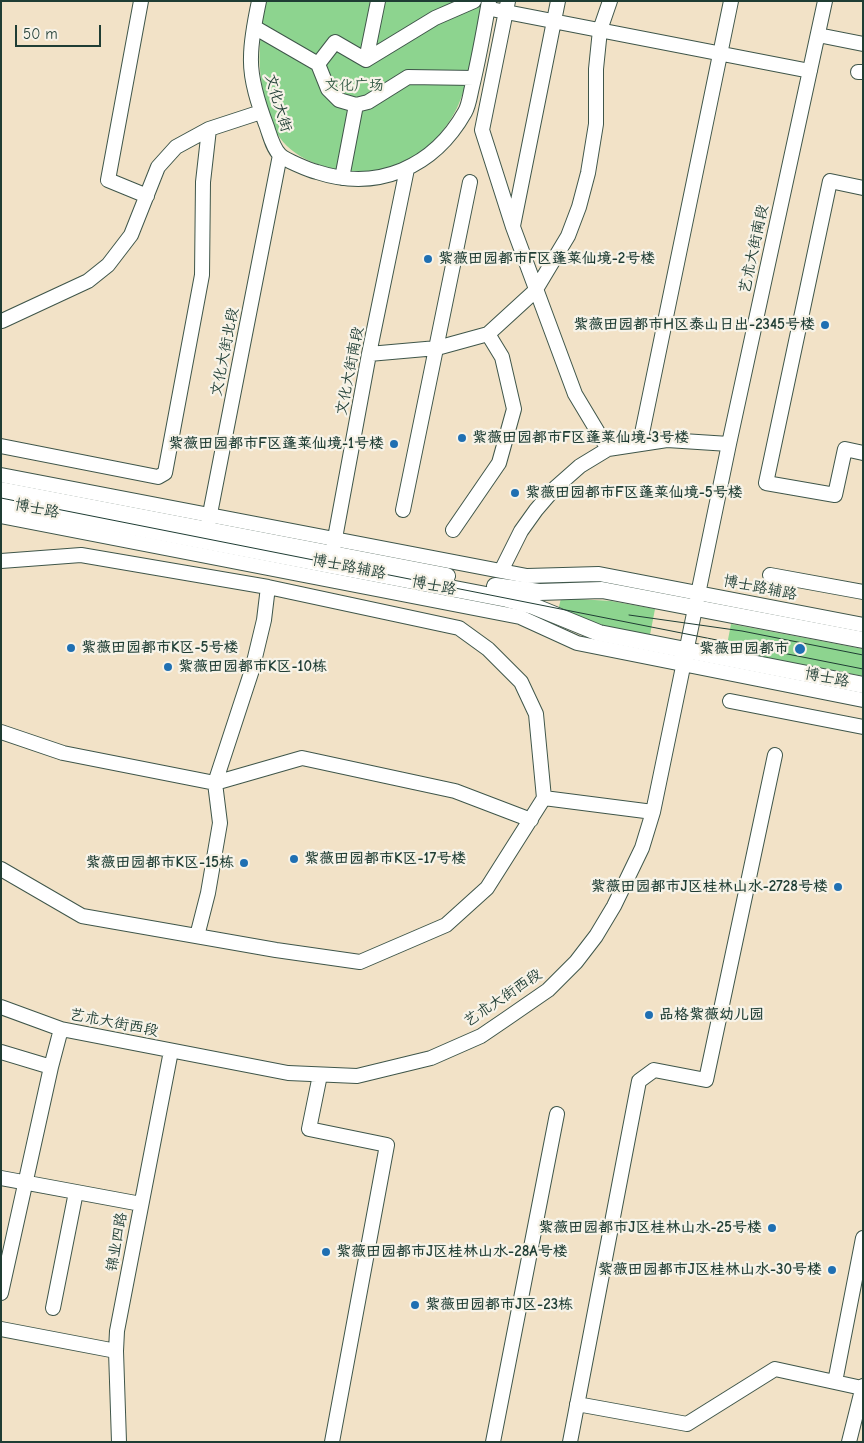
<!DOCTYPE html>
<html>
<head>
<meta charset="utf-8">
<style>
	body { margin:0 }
	#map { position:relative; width:864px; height:1443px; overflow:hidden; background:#f2e2c7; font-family:"Comic Neue",sans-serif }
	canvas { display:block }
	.frame { position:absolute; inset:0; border:2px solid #1f3d34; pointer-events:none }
	.scale { position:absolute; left:15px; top:25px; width:86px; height:22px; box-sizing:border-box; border:2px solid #1f3d34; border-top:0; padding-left:6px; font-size:15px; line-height:18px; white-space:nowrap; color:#1f3d34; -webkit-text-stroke:4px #f7f3e8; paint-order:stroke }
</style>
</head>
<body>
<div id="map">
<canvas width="864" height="1443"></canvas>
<div class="frame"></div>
<div class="scale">50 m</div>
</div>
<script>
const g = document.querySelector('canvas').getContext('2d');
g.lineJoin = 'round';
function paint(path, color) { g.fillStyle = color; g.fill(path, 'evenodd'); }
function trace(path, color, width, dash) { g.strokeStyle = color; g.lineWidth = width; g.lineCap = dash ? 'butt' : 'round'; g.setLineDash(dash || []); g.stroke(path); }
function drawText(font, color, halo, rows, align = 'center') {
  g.font = font + ' "Comic Neue","LXGW WenKai TC",sans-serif'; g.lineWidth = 4.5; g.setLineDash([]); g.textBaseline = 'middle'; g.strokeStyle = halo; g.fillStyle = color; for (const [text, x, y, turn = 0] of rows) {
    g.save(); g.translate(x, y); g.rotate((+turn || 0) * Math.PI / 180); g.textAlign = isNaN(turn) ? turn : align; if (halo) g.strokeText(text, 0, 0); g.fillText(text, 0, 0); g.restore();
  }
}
const green = new Path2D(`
	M266,1H482C476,34 471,78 457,108C447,129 428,149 409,161C374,182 304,172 280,138C275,131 272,121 269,113C256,76 258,40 266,1Z
	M561,598L611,601L655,609L650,635L605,626L558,611Z
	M731,624L863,649V676L726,650Z`);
const minor = new Path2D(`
	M141,1L108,180L147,196
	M259,1C255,20 251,39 251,57C250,80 259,106 267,127C270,136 273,148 280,155C285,160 309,170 317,172C378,192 434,167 465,112C469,105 470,95 472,87C479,58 484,30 489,1
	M508,1L482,130L513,227L575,394L608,449
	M496,10L810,71
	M254,27L318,64L335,42L366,60L435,18L474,1
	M818,35L863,44
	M366,60L378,1
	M318,64L328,89L339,100L356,105L368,102L408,77L474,78
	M858,72H863
	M342,178L356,105
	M863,188L830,181L766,483L835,495L845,449L863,453
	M513,226L558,1
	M2,321L88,281L108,265L131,235L158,167L176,147L209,129L261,112
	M369,354L437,348L488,334L535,291L568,236L579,207L588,173L596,124V69L600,30L610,1
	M640,443L731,1
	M1,446L158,477L165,473L202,275L203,182L209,129
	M1,475L527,576L599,574L863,625
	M403,510L470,182
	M1,516L520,617L577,643L863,700
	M208,524L280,155
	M453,530L499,463L514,409L502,357L488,334
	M333,549L369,354L407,169
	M1,561L81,555L268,587L459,628L488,649L521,682L536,714L544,798L487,888L446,925L360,962L276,950L82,916L1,869
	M501,571L521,531L536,510L554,489L580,466L608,449L667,440L729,444
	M770,575L863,592
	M730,701L863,727
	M1,732L63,753L215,783L302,758L455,791L531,820
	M544,798L653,812
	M197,936L208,893L220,823L215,783L252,670L264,620L268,587
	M1,1007L61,1029L288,1073L357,1076L431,1058L481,1036L506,1019L548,990L576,962L596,936L614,906L642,848L653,812L729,444L825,1
	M1,1052L51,1067L1,1293
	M51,1067L61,1029
	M320,1075L309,1129L387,1145L332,1442
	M1,1178L141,1204
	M53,1308L76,1192
	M1,1329L116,1351
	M835,1382L863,1238
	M577,1404L687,1424L775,1369L862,1388
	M119,1442L116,1351L117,1331L171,1051
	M493,1442L557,1114
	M570,1442L639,1081L654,1070L706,1080L775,755
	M849,1442L863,1386`);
const major = new Path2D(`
	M1,490L447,576
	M1,502L507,599L533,606L599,633L863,685
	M495,586L539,592L602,590L863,640`);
const tram = new Path2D(`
	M1,498L863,669
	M629,615L742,631L863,655`);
const markers = [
	[428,259,5,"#1f6fb2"],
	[825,325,5,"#1f6fb2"],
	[462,438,5,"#1f6fb2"],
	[394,444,5,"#1f6fb2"],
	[515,493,5,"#1f6fb2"],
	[71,648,5,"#1f6fb2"],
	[800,649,6,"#1f6fb2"],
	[168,667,5,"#1f6fb2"],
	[294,859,5,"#1f6fb2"],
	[244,863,5,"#1f6fb2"],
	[838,887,5,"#1f6fb2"],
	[649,1015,5,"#1f6fb2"],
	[772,1228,5,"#1f6fb2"],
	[326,1252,5,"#1f6fb2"],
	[832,1270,5,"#1f6fb2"],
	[415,1305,5,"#1f6fb2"]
];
const parkNames = [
	["文化广场",354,86]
];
const streetNames = [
	["文化大街",278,103,73],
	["艺术大街南段",754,249,-78],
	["文化大街北段",225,352,-79],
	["文化大街南段",350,371,-79],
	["博士路",37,509,11],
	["博士路辅路",349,567,11],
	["博士路",434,586,11],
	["博士路辅路",760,588,11],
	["博士路",827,678,11],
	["艺术大街西段",503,998,-34],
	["艺术大街西段",114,1023,11],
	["锦业四路",117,1242,-80]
];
const poiNames = [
	["紫薇田园都市F区蓬莱仙境-2号楼",438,259],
	["紫薇田园都市H区泰山日出-2345号楼",815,325,"right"],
	["紫薇田园都市F区蓬莱仙境-3号楼",472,438],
	["紫薇田园都市F区蓬莱仙境-1号楼",384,444,"right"],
	["紫薇田园都市F区蓬莱仙境-5号楼",525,493],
	["紫薇田园都市K区-5号楼",81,648],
	["紫薇田园都市",789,649,"right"],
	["紫薇田园都市K区-10栋",178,667],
	["紫薇田园都市K区-17号楼",304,859],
	["紫薇田园都市K区-15栋",234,863,"right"],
	["紫薇田园都市J区桂林山水-2728号楼",828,887,"right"],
	["品格紫薇幼儿园",659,1015],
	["紫薇田园都市J区桂林山水-25号楼",762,1228,"right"],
	["紫薇田园都市J区桂林山水-28A号楼",336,1252],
	["紫薇田园都市J区桂林山水-30号楼",822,1270,"right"],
	["紫薇田园都市J区-23栋",425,1305]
];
paint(green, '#8dd48f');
trace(minor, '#3f564a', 16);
trace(major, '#3f564a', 18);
trace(minor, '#fff', 14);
trace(major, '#fff', 16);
trace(tram, '#1f3d34', 1);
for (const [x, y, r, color] of markers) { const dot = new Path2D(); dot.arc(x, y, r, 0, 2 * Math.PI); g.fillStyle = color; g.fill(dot); trace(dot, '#f7f3e8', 2); }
drawText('15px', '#355b46', '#f7f3e8', parkNames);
drawText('15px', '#1f3d34', '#f7f3e8', streetNames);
drawText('bold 15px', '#1f3d34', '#f7f3e8', poiNames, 'left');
</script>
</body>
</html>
